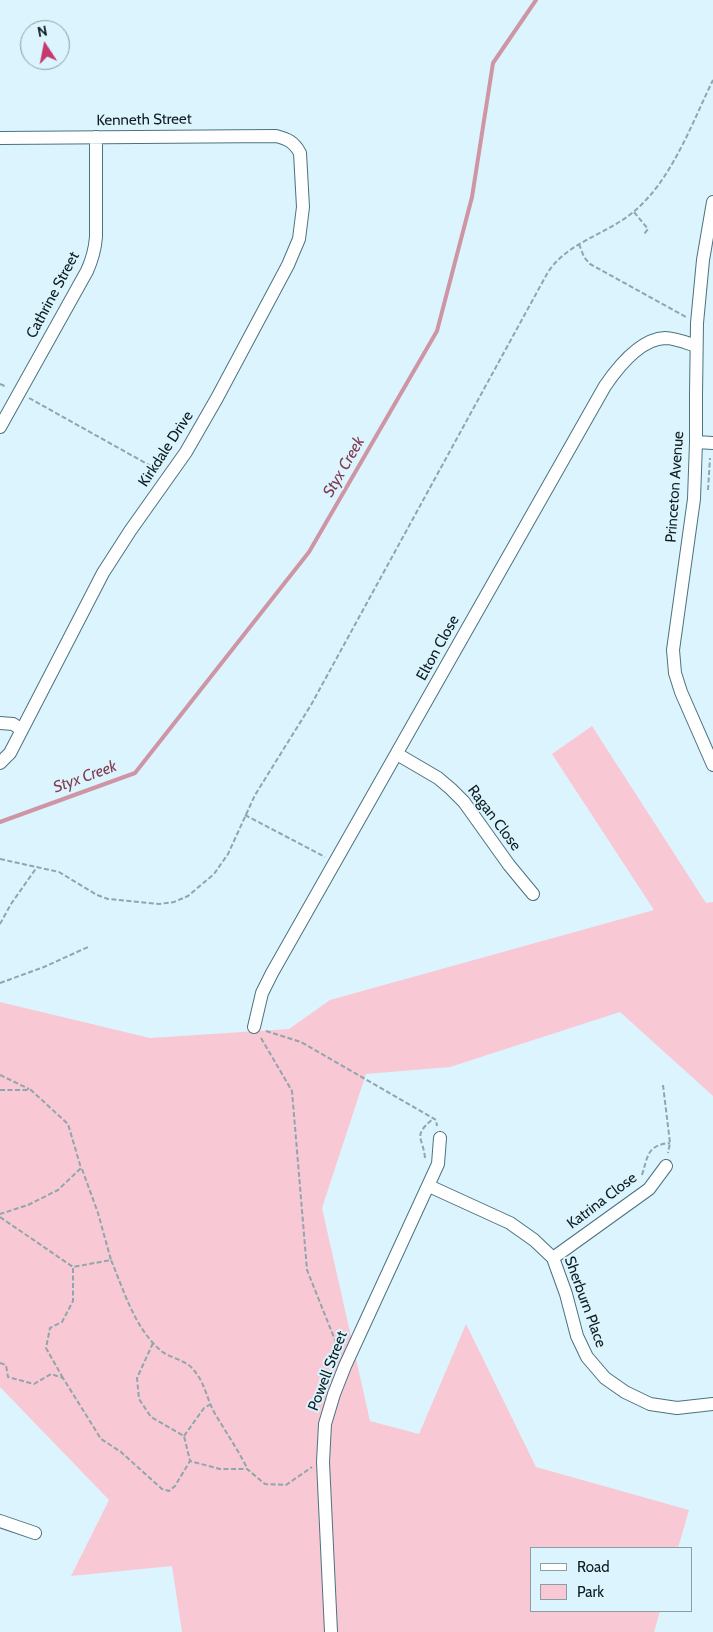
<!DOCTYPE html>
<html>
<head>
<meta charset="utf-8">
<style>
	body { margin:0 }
	#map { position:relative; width:713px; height:1632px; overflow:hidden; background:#dcf4fd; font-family:Cabin,sans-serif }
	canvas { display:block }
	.legend { position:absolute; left:530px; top:1547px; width:162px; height:65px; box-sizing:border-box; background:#dcf4fd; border:1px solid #899ea5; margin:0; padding:6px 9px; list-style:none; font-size:15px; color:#0d1d22 }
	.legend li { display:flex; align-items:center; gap:10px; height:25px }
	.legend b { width:25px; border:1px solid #899ea5 }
	.north { position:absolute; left:20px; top:20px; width:50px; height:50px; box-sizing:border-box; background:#dcf4fd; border:1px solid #899ea5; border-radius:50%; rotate:349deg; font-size:14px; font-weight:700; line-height:20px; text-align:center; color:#0d1d22 }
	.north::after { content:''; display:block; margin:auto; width:18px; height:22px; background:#c5396c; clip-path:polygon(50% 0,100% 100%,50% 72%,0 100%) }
</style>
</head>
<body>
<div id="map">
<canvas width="713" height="1632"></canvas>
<ul class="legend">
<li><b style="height:6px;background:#fff"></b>Road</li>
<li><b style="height:14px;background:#f8c9d4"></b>Park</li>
</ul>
<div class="north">N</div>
</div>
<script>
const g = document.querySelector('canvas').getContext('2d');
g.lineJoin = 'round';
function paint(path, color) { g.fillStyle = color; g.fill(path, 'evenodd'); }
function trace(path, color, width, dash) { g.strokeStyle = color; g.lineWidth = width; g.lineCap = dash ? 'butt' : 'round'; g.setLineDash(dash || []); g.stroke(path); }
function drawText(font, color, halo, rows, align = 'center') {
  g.font = font + ' Cabin,sans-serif'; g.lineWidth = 4; g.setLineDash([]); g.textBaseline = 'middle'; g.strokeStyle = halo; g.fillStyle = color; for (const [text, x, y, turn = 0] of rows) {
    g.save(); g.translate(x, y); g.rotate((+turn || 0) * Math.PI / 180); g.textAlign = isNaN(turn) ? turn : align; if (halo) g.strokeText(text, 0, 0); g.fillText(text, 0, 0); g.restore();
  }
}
const green = new Path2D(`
	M592,726L706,903L713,902V1096L620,1012L450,1067L366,1074L322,1208L370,1421L419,1434L466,1324L536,1467L689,1510L678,1548H532V1611H660L654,1632H182L172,1566L71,1576L109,1500L0,1387V1002L150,1038L289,1029L330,1000L654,910L552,754Z`);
const stream = new Path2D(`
	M0,822L135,773L309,552L437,331L472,197L493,63L536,0`);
const path = new Path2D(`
	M634,212L648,229L644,234
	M579,244L584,257L590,264L686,317
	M0,384L7,387
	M29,398L158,470
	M708,490L710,458
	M245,815L325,857
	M0,859L59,872L97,895L108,899L159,904L174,902L188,896L214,874L228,854L255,795L311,705L548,272C568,242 605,235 632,213C671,182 691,125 713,80
	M0,924L11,904L37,867
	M0,983L44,967L88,947
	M266,1031L301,1042L436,1120L437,1126
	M261,1038L292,1091L307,1270L339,1350
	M0,1075L29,1089
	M663,1085L670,1143L668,1153
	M0,1090H31L68,1124L81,1168L58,1190L28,1205L0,1214
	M425,1158C423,1137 412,1136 433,1119
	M82,1169L98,1213L111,1260
	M642,1175C648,1156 647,1145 670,1143
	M0,1217L73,1267L111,1260C124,1291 134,1326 159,1349C168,1358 184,1359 192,1368C205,1382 206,1397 214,1412C225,1431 237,1448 247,1468
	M153,1343L137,1378L139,1399L151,1417L184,1436L190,1461
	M0,1363L6,1365L8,1377L34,1384L51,1374L63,1378L101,1439L121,1452L162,1489L169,1491L175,1486L190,1461L220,1469H247L265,1484L286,1485L312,1467
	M63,1378L46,1348L50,1328L62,1322L73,1301V1268
	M184,1436L204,1408L211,1404`);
const street = new Path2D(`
	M0,138L276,136C288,139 294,142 300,153L303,207L299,239L288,265L217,398L186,452L130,531L103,573L10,753L0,763
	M713,202L703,260L697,323L696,395V442L694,499L673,650L675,673L681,692L713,765
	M0,427L87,271C92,260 95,249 96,237V137
	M696,442L713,443
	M0,723L13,724L22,730
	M397,754L438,778L451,789L464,802L509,865L533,894
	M254,1027L262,993L272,973L605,386C618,367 640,339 665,338C675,338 687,343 696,346
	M429,1186L510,1223L534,1240L553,1258L566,1294L577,1336L587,1357L605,1378L625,1392L650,1404L677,1408L713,1404
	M553,1258L649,1189L666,1166
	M0,1521L35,1533
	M331,1632L323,1462L325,1424L334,1394L345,1366L438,1164L440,1138`);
const streetNames = [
	["Kenneth Street",144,120,-1],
	["Cathrine Street",53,295,-62],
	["Kirkdale Drive",166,449,-57],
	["Princeton Avenue",675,487,-86],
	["Elton Close",438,648,-61],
	["Ragan Close",494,818,53],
	["Katrina Close",602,1201,-37],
	["Sherburn Place",585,1302,70],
	["Powell Street",328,1371,-69]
];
const waterNames = [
	["Styx Creek",344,467,-60],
	["Styx Creek",85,777,-20]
];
paint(green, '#f8c9d4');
trace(stream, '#ce96a4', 4);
trace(street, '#4c727f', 14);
trace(path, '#90a5ac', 2, [5, 2.5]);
trace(street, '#fff', 12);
drawText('15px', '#0d1d22', '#dcf4fd', streetNames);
drawText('italic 16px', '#823c51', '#dcf4fd', waterNames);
</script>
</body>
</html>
